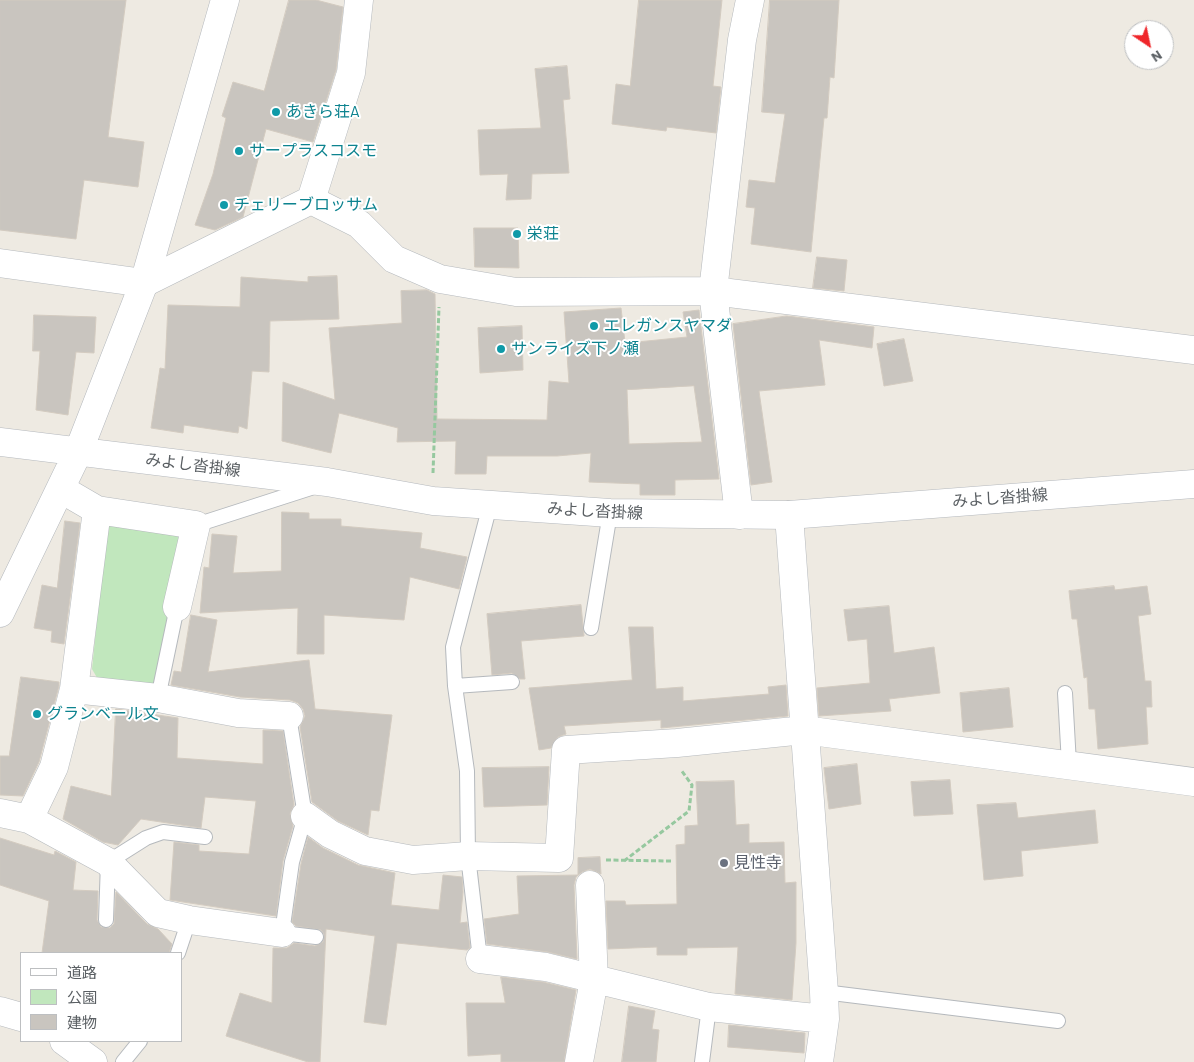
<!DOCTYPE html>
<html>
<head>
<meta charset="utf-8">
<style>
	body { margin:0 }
	#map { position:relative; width:1194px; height:1062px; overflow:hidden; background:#eeeae2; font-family:Barlow,"Noto Sans JP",sans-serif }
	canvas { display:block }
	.legend { position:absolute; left:20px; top:952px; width:162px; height:90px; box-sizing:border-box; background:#fff; border:1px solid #bdbfc1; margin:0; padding:6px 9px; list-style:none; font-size:15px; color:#5a5f63 }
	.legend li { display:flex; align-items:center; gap:10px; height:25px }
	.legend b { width:25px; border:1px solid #bdbfc1 }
	.north { position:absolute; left:1124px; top:20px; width:50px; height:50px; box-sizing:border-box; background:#fff; border:1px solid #bdbfc1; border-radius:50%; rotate:146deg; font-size:14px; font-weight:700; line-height:20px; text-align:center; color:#5a5f63 }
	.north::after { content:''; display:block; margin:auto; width:18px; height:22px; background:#ef262a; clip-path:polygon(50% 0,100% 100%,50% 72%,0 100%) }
</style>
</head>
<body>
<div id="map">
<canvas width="1194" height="1062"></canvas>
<ul class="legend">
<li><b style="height:6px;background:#fff"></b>道路</li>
<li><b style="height:14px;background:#c1e7bd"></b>公園</li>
<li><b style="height:14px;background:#c9c5bf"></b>建物</li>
</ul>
<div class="north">N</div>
</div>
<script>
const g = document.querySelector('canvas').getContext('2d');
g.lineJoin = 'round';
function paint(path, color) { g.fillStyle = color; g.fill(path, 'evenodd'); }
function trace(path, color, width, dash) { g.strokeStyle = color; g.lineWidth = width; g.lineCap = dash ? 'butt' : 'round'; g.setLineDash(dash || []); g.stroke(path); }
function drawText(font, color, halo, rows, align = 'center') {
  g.font = font + ' Barlow,"Noto Sans JP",sans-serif'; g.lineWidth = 4; g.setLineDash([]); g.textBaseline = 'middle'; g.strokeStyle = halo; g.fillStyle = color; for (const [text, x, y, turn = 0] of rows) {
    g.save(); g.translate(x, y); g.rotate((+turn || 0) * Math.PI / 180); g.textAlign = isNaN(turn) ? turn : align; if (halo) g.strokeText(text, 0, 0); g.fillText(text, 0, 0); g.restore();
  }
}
const green = new Path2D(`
	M119,521L177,530L186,543L154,686L100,683L92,669L106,528Z`);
const building = new Path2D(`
	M0,0H126L108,137L144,142L138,187L84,180L76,239L0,230Z
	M289,0H316L343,7L336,70L313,142L266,129L243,217L215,230L195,225L213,174L226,118L222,116L233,82L264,91Z
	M639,0H722L713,86L721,87L716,133L667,127L666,131L612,124L616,84L630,86Z
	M770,0H839L834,78L830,77L827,118H824L811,252L751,244L755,208L746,207L749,180L775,183L785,114L762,112Z
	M567,66L570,99L563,100L569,173L532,174L531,199L506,200L508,174L480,175L478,130L541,128L535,69Z
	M474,228H518L519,268L475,267Z
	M817,257L847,260L844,291L813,288Z
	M337,276L339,319L270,321L269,372L252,371L247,429L239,426L238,433L184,425L183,433L151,428L160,368L165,369L168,305L240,307L241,277L308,282V277Z
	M427,290L435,294L437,419L547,420L549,381L569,383L564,312L621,308L625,342L627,343L687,337L683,312L699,310L719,479L675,480V495H640V484L589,482L591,453L557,456H487L486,474H455L456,441L397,442L398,428L339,413L331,453L282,441L283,382L335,400L329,328L402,323L401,291ZM694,386L702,442L629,444L627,390Z
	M34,315L96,317L94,353L76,352L68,415L36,410L40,351H33Z
	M787,316L874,327L872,348L819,340L825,385L759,391L772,482L751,485L733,324Z
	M522,326L523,370L480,373L478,328Z
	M904,339L913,381L884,386L877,344Z
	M282,512L309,513V519H341V526L422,533L420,548L467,557L459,589L410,577L404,620L324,615V654H297L298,608L200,613L204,567L209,568L212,534L237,536L233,573L281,571Z
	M65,521L80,523L64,644L51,642L52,631L34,628L42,585L57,588Z
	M1114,586L1115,590L1147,586L1151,614L1138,616L1145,681H1151L1152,707H1146L1148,744L1098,749L1095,709H1089L1087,677L1084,678L1077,619H1072L1069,591Z
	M581,605L584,636L521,641L525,679H520L512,673L492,675L487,614Z
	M889,606L894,653L934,647L940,693L889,699L891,711L819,716L817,688L870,683L867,639L848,641L844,610Z
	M191,615L217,620L208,672L309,660L315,709L392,715L379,811L371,810L368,835L338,821L312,802L300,727L305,716L303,709L298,703L290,700L240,697L171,685L174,671L181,672Z
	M629,627H653L656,689L683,687V701L769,694L768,687L786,685L788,716L661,728V720L564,726L566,734L558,737L551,748L539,750L529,688L632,680Z
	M21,677L59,682V686L39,762L23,796L0,795V756H9Z
	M1009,688L1013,727L963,732L960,693Z
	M116,709L178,718L177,758L263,764V730L283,731L294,805L290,814L293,826L283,861L276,916L170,900L174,842L199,845V851L249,854L256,801L205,797L201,828L141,819L118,845L103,842L63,819L71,786L111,796Z
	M857,764L861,804L829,809L824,768Z
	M549,767L547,805L484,807L482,768Z
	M950,780L953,814L914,816L911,782Z
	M734,781L736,825L749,824V843L784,842L785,883L796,882V943L792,1000L735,994L738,947L687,948V955H657V947L608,949L606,901H625L626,905L677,904L676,845L685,844V826L698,825L696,782Z
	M1016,803L1018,818L1095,810L1098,843L1021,851L1023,876L984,880L977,805Z
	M308,837L323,848L358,865L395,873L391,905L439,910L443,875L462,877L463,892L460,923L467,922L470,948L467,950L397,943L386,1025L364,1022L375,936L326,929L320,1062H308L226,1036L240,993L272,1003L273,948H287L294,943L315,946L323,942L324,934L321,930L296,926L292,922L301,864Z
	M0,838L54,855L55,851L76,862L73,890L98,891L97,920L101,927L110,928L114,924L116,892L147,924L158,929L172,944L169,953H42L49,901L0,885Z
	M600,857L601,874L590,869L582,872L576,877L574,885L577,959L548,952L487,944L484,919L519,914L517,876L578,875V858Z
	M501,977L543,982L576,990L564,1062H501V1054L468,1056L466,1003H505Z
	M629,1006L655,1011L652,1029L659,1030L656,1062H622Z
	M729,1025L805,1033L804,1053L728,1047Z`);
const path = new Path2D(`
	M433,473L439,307
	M606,860L671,861
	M624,861L689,811L692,785L681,770`);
const lane = new Path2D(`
	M196,525L314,487
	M591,628L610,513
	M455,686L512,682
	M1065,693L1069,764
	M158,698L177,607
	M289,716L305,816L292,862L282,933L316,937
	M106,920L108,862L146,838L163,832L205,837
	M178,953L189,920
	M480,959L468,856L467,771L455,686L453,647L490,505
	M824,992L1058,1021
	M123,1062L140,1041
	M702,1062L709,1007`);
const street = new Path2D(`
	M311,200L351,73L359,0
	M0,263L144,283L311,200L359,224L394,259L440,279L516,292L713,291L1194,350
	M61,489L97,510L196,525L177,607
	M739,515L713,291L742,40L750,0
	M789,515L824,992L825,1019L819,1062
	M74,689L158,698L238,713L289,716
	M0,813L29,819L108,862L158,913L189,920L282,933
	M305,816L330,834L365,851L413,860L468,856L559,858L566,750L677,743L804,730L1194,782
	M29,819L54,767L74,689L97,510
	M480,959L546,967L709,1007L825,1019
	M0,1011L21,1017
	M64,1041L93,1062
	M579,1062L594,980L590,885`);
const secondary = new Path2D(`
	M0,442L327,482L433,501L610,513L789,515L1194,484
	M0,613L79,450L144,283L225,0`);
const markers = [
	[276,112,5,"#0f9aa8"],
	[239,151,5,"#0f9aa8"],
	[224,205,5,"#0f9aa8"],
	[517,234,5,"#0f9aa8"],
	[594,326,5,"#0f9aa8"],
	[501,349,5,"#0f9aa8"],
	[37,714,5,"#0f9aa8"],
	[724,863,5,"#6b7280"]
];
const cultureNames = [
	["あきら荘A",286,112],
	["サープラスコスモ",249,151],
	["チェリーブロッサム",234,205],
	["栄荘",527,234],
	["エレガンスヤマダ",604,326],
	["サンライズ下ノ瀬",511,349],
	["グランベール文",47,714]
];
const streetNames = [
	["みよし沓掛線",193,465,7],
	["みよし沓掛線",1000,498,-4],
	["みよし沓掛線",595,511,3]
];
const worshipNames = [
	["見性寺",734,863]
];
paint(green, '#c1e7bd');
paint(building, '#c9c5bf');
trace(building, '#d3cbc0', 1);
trace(lane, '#b5b9bd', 16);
trace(street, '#b5b9bd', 29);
trace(secondary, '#b4b8bd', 29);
trace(path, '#96c89f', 3, [5, 2.5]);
trace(lane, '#fff', 14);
trace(street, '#fff', 28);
trace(secondary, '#fff', 28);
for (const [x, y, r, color] of markers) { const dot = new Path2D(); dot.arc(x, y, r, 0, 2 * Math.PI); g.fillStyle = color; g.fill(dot); trace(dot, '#fff', 2); }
drawText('16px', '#0d838f', '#fff', cultureNames, 'left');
drawText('16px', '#5a5f63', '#fff', streetNames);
drawText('16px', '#5b616d', '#fff', worshipNames, 'left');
</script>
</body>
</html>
